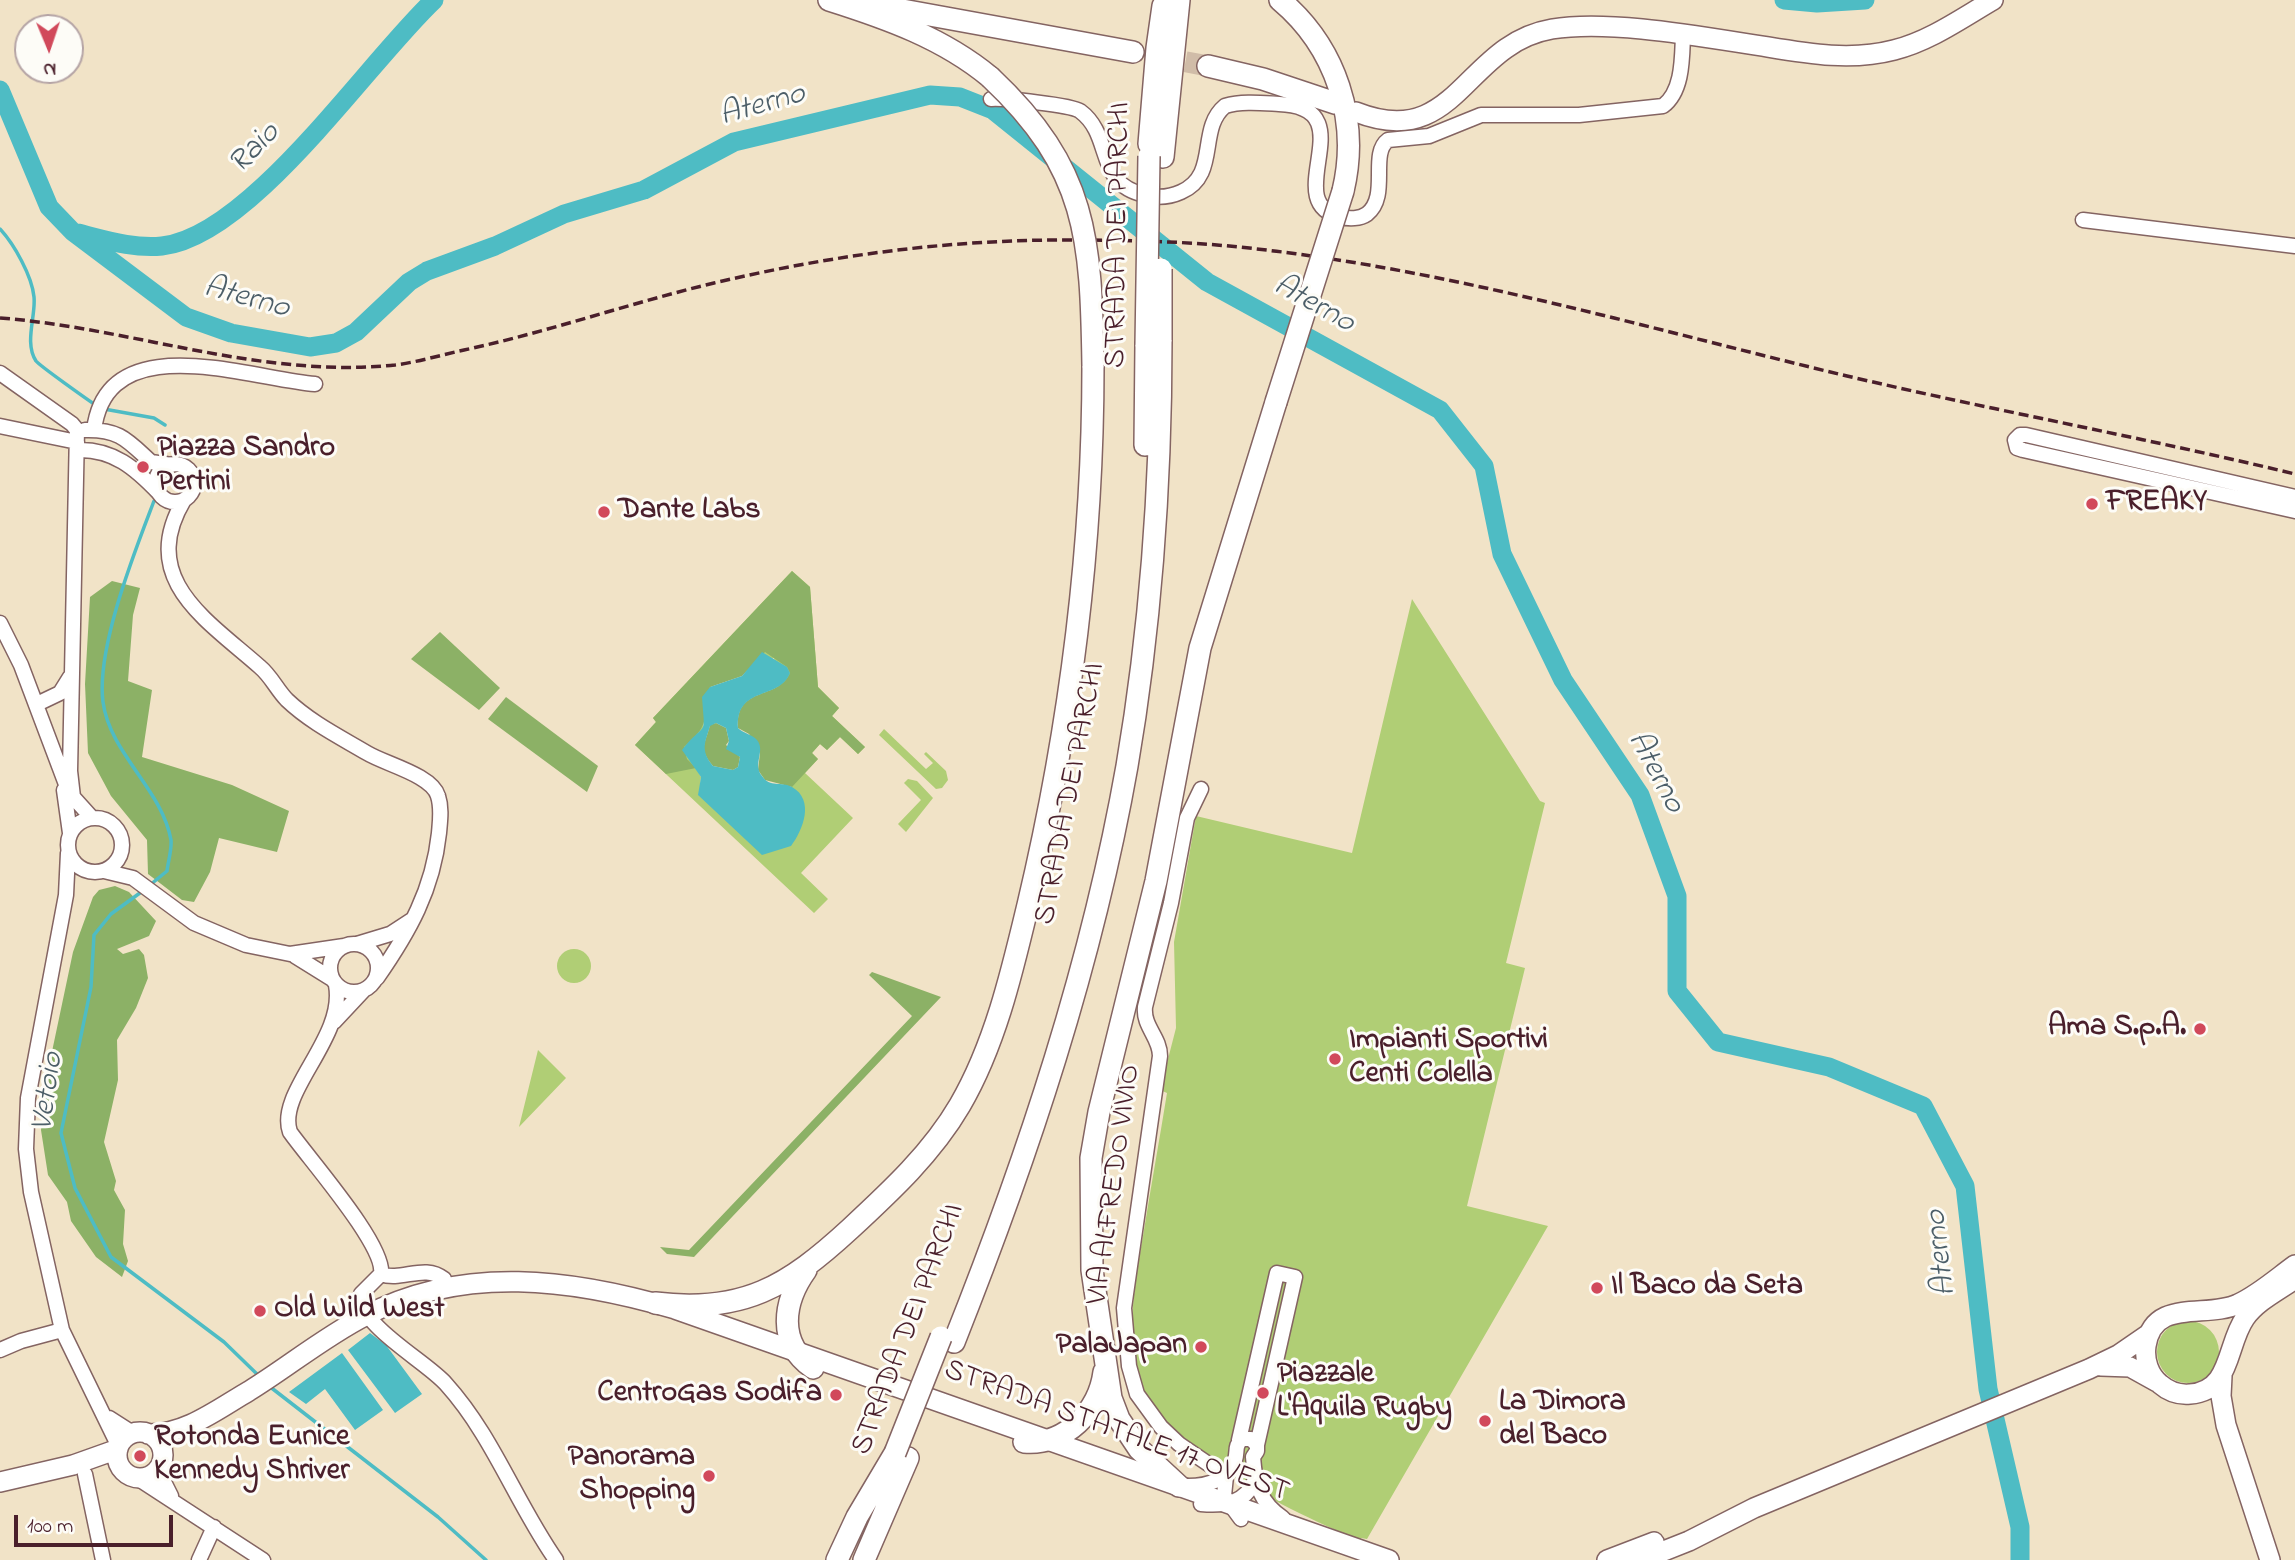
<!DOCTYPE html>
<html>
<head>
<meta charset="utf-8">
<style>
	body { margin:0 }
	#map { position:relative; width:2295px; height:1560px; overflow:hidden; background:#f1e3c7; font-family:"Indie Flower",sans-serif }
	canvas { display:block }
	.north { position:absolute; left:14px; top:14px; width:70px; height:70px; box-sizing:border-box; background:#fdfcf7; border:2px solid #b5a4a5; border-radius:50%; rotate:178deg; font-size:19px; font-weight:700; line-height:28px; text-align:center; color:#4a1f2b }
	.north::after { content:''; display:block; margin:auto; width:24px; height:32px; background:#d1495b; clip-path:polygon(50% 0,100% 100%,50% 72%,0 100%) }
	.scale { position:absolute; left:14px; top:1515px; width:159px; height:32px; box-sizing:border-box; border:4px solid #4a1f2b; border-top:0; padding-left:9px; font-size:21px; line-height:24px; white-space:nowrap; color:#4a1f2b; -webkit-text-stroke:5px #fdfcf7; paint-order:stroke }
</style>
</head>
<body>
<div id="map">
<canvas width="2295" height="1560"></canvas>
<div class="north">N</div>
<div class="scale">100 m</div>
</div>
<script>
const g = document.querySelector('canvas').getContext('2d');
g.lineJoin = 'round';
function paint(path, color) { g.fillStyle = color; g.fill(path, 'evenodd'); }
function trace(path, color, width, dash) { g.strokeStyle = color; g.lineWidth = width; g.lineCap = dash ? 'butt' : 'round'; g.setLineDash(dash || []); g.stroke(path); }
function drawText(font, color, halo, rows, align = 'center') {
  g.font = font + ' "Indie Flower",sans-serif'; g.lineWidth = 6; g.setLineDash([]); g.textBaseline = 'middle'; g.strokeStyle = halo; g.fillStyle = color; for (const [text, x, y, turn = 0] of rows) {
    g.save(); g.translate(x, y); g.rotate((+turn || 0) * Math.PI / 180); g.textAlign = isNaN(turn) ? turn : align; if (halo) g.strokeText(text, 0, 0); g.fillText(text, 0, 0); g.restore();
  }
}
const green = new Path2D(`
	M792,571L810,587L818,687L839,708L832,716L865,747L858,754L840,737L827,750L820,744L812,753L818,759L805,773L853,818L801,873L828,899L814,913L635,745L656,722L653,718ZM774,658L792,787L700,786L701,777L696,768L710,687Z
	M1412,599L1540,801L1545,803L1506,963L1525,968L1467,1206L1548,1226L1367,1539L1361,1538L1360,1541C1295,1512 1152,1449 1136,1372C1126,1323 1137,1272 1145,1224C1152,1180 1160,1137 1167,1093L1160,1090L1176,1028L1174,942L1196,816L1352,853Z
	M884,729L926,769L933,763L924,754L926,752L946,771L948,780L942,788L936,789L879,735Z
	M908,779L917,781L933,798L906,832L898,824L921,800L904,783Z
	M557 966a17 17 0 1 1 34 0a17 17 0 1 1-34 0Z
	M538,1050L566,1078L519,1127Z
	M2157 1352a31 31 0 1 1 62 0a31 31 0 1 1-62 0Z`);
const forest = new Path2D(`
	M792,571L810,587L818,687L839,708L832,716L865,747L858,754L840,737L827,750L820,744L812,753L818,759L792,787L765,780L758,770L760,753L749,734L738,728C735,685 778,701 790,673L787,667L765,652L742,676L710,687C700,721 714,721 684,747L687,759L696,768L666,774L635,745L656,722L653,718Z
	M112,581L140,588L133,615L128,681L152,690L142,757L232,785L289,811L277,852L219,838L210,872L194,902L182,900L148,874L147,840L111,796L88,753L85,684L90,597Z
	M440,632L500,688L479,710L411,659Z
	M506,697L598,766L587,792L488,719Z
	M716,723L726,728L729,741L726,745L740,757L738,767L733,770L713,766C698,748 705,745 710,725Z
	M115,886L129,892L156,921L149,936L117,949L123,954L139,949L144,955L148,978L136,1008L117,1040L118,1080L104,1142L116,1181L114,1190L125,1210L123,1244L128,1261L122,1277L96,1257L71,1221L67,1202L48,1175L41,1130L46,1080L73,952L93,897L99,890Z
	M872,972L941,997L694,1257L667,1254L660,1247L689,1250L912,1016L869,975Z`);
const water = new Path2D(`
	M762,652L787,667L790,673C779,701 736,685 738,728C744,734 752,734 757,740C766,751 752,764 762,776C770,788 781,781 792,787C815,800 803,830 791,846L762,855L698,795L701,777L682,750C707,719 705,740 702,697L710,687L742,676ZM716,723L726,728L729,741L726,749L740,757L738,767L733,770L713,766C700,750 705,743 710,726Z
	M370,1333L386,1345L422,1394L395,1413L348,1350Z
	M342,1353L383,1410L355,1430L325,1389L306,1404L289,1392Z`);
const stream = new Path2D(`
	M0,229C14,244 32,276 34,297C36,316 24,343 36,361C40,366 88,400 97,406
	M104,409L154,418L165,425
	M150,885L167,871C168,862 172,849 171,840C162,789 110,754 103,702C96,648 135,551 154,501
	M144,890L111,914L94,935L91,987L61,1133L75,1188L111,1257L224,1342L259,1376
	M269,1386L438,1517L486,1560`);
const river = new Path2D(`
	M1784,0L1817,3L1865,0
	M0,90L49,207L73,232L186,317L231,333L310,347L336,343L356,332L409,282L427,271L495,246L564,214L644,190L734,142L930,95L960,97L993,110L1207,282L1440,410L1484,466L1502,554L1563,680L1640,795L1677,896V991L1718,1042L1829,1067L1923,1106L1965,1186L1988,1389L2020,1527V1560
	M78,233C106,240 134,249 162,246C251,236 367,63 434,0`);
const highwayTunnel = new Path2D(`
	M1155,56L1208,66`);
const minor = new Path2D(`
	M991,99C1003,98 1071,105 1080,111C1114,136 1094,184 1145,195C1157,198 1170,197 1181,192C1220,175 1197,129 1225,106C1242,101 1261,103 1279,104C1368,107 1276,203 1341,217C1349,219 1360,219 1367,214C1390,196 1369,154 1388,140L1429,136L1481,115H1579L1663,106C1683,91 1682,58 1683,35
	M2083,220L2295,246
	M0,373L72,424L77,430
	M0,426L77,442
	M77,430L70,771L73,797L92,818
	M85,430C120,429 128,441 151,462L172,465
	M94,430C107,325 250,379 315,384
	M78,450C113,449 135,468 159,493
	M156 483a19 19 0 1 1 38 0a19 19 0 1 1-38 0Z
	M2295,497L2026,435H2020L2015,440L2017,448L2023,450L2295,511
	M184,500C137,579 207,620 260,667C271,676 277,690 287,700C310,722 340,737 367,753C385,764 432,775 438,796C442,808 440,821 439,833C433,890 409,932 377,978
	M0,623L21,665L67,787
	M37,704L60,693L70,677
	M1201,789L1187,818L1171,903L1145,1007C1143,1027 1160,1037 1160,1056L1124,1308L1129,1366L1137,1394L1161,1427L1179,1444L1226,1476L1224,1496L1241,1519
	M64,790L70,833
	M68 845a27 27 0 1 1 54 0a27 27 0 1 1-54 0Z
	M68,853L66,895L28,1098L26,1149L31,1192L62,1330L119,1447
	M104,871L133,878L194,923L246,945L290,954L344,946
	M330 968a24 24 0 1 1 48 0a24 24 0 1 1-48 0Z
	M357,944L390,934L413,919
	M295,956L332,979
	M336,985C346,1038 276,1092 290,1132C309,1159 386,1246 381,1274L361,1294C357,1325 426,1361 446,1384C493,1436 516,1503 556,1560
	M334,1022L363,991
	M381,1274C402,1282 424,1263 444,1279L446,1288
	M0,1350L21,1341L62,1330
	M109,1418L134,1434
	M1239,1440L1277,1273L1295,1277L1257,1445
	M1253,1457C1255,1484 1260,1503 1283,1518
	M161,1463L162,1478L171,1496
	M85,1474L103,1560
	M137,1478L263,1560
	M1188,1486C1207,1486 1229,1480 1235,1460C1238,1451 1234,1446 1242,1439H1251L1257,1445V1451L1253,1457
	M1201,1504C1224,1506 1245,1504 1255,1480
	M199,1560L214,1527`);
const major = new Path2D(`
	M1356,112C1457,152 1464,44 1552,29C1611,19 1708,38 1768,47C1810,54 1852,61 1894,50C1930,41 1962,18 1993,0
	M2295,1265C2277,1278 2258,1295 2238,1304C2207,1319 2153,1297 2146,1346C2144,1360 2149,1375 2160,1384C2168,1391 2179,1395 2190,1394C2232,1391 2226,1345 2245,1318C2257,1301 2278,1291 2295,1279
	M2101,1366L2130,1367L2157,1382
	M2222,1376L2221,1396L2226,1425L2270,1560
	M117 1455a23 23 0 1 1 46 0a23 23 0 1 1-46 0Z
	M148,1434C185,1435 218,1409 249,1391C288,1367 324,1337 365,1316C463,1264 573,1279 675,1309L1389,1560
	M0,1482L73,1465L118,1449
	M1607,1560L1654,1542
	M1641,1560L1689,1541L1754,1508L2089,1369L2118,1355L2150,1333`);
const highway = new Path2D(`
	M829,0C886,18 943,38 990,77
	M847,0L1133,52
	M1280,0C1336,47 1360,120 1343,191
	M1208,66L1263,79L1335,103
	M1149,144L1157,48L1163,6
	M1163,157L1179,0
	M1145,445L1146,345
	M806,1270C783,1302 777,1343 813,1368
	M655,1303C743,1314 788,1286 850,1229C891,1191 932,1153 960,1105C995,1045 1012,972 1028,905C1070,728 1093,548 1093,366
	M954,1342C1028,1156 1092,964 1127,766C1151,626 1161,483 1161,340
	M1024,1442C1065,1446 1099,1411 1104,1372
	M1179,1486L1139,1449L1119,1419L1111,1398L1092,1270L1091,1158L1099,1112L1156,881L1200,648L1276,402
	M837,1560L857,1517L895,1453
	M864,1560L908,1458`);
const rail = new Path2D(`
	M0,318C132,328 261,379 395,365C418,362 441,355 464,350C548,332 630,303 714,283C828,256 945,240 1063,240C1121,240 1180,241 1239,247C1445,268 1646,328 1847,376C1996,411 2146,438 2295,474`);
const highwayBridge = new Path2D(`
	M990,77C1088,169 1091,239 1093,366
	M1161,269V340
	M1146,345L1149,156
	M1276,402L1343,191
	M895,1453L941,1337`);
const markers = [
	[143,467,7,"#d1495b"],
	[2092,504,7,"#d1495b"],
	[604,512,7,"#d1495b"],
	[2200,1029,7,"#d1495b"],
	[1335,1059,7,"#d1495b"],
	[1597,1288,7,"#d1495b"],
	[260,1311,7,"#d1495b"],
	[1201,1347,7,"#d1495b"],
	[1263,1393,7,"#d1495b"],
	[836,1395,7,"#d1495b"],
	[1485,1421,7,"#d1495b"],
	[140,1456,7,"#d1495b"],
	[709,1476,7,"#d1495b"]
];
const streetNames = [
	["STRADA DEI PARCHI",1120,235,-89],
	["STRADA DEI PARCHI",1072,794,-79],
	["VIA ALFREDO VIVIO",1116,1185,-82],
	["STRADA DEI PARCHI",910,1330,-69],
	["STRADA STATALE 17 OVEST",1116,1433,20]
];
const poiNames = [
	["Piazza Sandro",157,450],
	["Pertini",157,484],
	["FREAKY",2106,504],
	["Dante Labs",618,512],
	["Ama S.p.A.",2186,1029,"right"],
	["Impianti Sportivi",1349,1042],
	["Centi Colella",1349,1076],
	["Il Baco da Seta",1611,1288],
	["Old Wild West",274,1311],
	["PalaJapan",1187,1347,"right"],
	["Piazzale",1277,1376],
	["L'Aquila Rugby",1277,1410],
	["CentroGas Sodifa",822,1395,"right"],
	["La Dimora",1499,1404],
	["del Baco",1499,1438],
	["Rotonda Eunice",154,1439],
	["Kennedy Shriver",154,1473],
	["Panorama",695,1459,"right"],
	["Shopping",695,1493,"right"]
];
const waterNames = [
	["Aterno",763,107,-16],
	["Raio",256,150,-46],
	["Aterno",246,300,15],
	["Aterno",1313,306,29],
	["Aterno",1654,773,62],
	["Vetoio",50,1092,-82],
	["Aterno",1943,1253,-97]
];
paint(green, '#b0ce75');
paint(forest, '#8cb166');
paint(water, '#4ebcc4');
trace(stream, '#4ebcc4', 3.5);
trace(river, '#4ebcc4', 19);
trace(highwayTunnel, '#d0bca8', 21, [21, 10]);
trace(minor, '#846462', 17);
trace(major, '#846462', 22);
trace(highway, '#846462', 24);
trace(minor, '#fff', 14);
trace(major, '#fff', 19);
trace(highway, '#fff', 21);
trace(rail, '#4a1f2b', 3.5, [10, 5]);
trace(highwayBridge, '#846462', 24, []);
trace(highwayBridge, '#fff', 21);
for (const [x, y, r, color] of markers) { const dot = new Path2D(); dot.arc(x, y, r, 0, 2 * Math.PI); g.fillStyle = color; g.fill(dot); trace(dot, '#fdfcf7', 2.5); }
drawText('30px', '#4a1f2b', '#fdfcf7', streetNames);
drawText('bold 30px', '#4a1f2b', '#fdfcf7', poiNames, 'left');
drawText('italic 32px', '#4c5e68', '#fdfcf7', waterNames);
</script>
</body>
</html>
